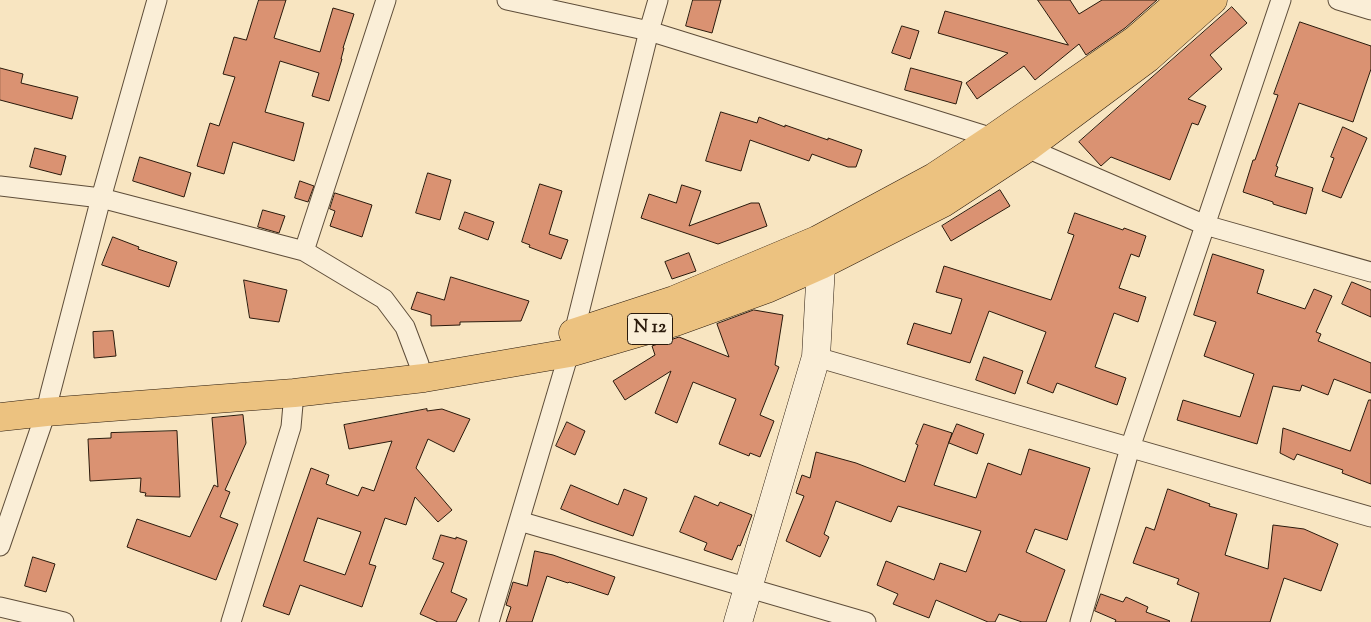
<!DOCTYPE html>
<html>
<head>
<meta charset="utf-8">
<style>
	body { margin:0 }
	canvas { display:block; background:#f8e5c1 }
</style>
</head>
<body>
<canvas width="1371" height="622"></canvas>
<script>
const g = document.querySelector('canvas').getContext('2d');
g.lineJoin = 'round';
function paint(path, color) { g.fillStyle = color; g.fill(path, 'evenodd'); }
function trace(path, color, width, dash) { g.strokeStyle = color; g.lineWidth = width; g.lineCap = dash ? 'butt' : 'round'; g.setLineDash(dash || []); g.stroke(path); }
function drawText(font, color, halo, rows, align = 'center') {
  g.font = font + ' "Sorts Mill Goudy",serif'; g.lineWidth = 4; g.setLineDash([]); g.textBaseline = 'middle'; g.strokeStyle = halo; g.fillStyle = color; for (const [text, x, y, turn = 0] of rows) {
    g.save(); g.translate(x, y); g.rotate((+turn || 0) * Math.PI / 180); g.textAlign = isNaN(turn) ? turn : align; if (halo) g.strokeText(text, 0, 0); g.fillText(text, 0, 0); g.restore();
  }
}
const building = new Path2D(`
	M259,0H286L274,38L320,52L333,8L354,14L343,48H344L341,59H342L329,101L312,96L319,73L280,61L265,112L304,123L294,161L233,142L224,174L197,166L210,123L219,126L235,77L223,74L234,37L246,40Z
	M693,0H721L712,33L686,26Z
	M1038,0H1070L1079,14L1102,0H1157L1125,28L1086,55L1079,44L1035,80L1024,66L977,99L966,83L1008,53L938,33L945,11L1068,45Z
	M1232,7L1247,23L1210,55L1222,69L1188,99L1206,106L1198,125L1192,123L1170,180L1111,157L1101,166L1079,142Z
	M1300,22L1371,46V69L1353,122L1299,103L1276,166L1278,167L1275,176L1313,188L1306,214L1273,204V202L1243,192L1253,160H1255L1278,95L1274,94Z
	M902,26L919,31L910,59L892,53Z
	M0,68L23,74L21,83L78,97L72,119L0,100Z
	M911,68L962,82L956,104L905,90Z
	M721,112L757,123L759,117L785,127V125L828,140V138L862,150L856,167H848L812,154L809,161L750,140L741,171L706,161Z
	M1343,127L1367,138L1341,198L1322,191L1334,158L1331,157Z
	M35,148L66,156L61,175L30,167Z
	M140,157L191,173L184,197L133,181Z
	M428,173L451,180L440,220L416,213Z
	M300,181L314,186L308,202L295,198Z
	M540,184L562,191L549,234L568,240L561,259L529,247L530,245L522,242Z
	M682,185L701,191L689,226L751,203H759L767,226L718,244L641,218L649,194L676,203Z
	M1000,190L1010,206L951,241L942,226Z
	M335,193L372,205L362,237L330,226L335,211L330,209Z
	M263,210L285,216L279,233L258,227Z
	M465,212L494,222L488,240L459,229Z
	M1075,213L1123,230L1124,228L1146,236L1139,257L1131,254L1119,288L1146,297L1138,322L1114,313L1095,367L1126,378L1117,405L1057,383L1053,393L1027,383L1046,332L989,311L970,363L907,344L914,323L951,334L962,299L936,292L944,266L1051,300L1074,235L1068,233Z
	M113,237L139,247L138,249L177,262L169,287L102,265Z
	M689,253L696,271L672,279L665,262Z
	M1213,254L1264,270L1257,293L1305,309L1314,289L1332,296L1316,332L1321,334L1318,341L1371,363V393L1334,379L1328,395L1302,385L1300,391L1273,386L1257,444L1177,420L1183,400L1240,417L1254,374L1204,356L1216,322L1194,315Z
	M451,277L529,301L521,321L460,322V325L431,326V315L411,309L417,292L444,300Z
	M244,280L287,290L279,322L250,318Z
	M1352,282L1371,290V317L1342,304Z
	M754,310L783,315L775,365L779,367L760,415L774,421L760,457L750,453L749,456L719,444L736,399L693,382L677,423L655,413L671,371L625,400L613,381L655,355L652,346L679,337L729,357L717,324Z
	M113,331L116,356L94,358L93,332Z
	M984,357L1023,371L1015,394L976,380Z
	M1369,400H1371V484L1342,473L1343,470L1297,454L1294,460L1280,453L1283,428L1350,451Z
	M427,409V411L442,409L470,419L454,452L428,439L416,468L452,510L438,522L415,497L406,525L385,518L369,564L376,566L362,607L300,585L289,615L263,606L311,468L329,475L326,484L358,496L362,487L374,491L392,441L349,449L344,425ZM318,518L361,532L345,575L304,561Z
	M243,415L246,443L225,490L230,492L220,517L238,524L216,580L127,547L137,519L190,537L214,485L218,487L212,418Z
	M567,422L585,431L575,455L556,446Z
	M924,424L952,433L934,485L976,498L988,463L1021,475L1029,449L1090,468L1067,540L1035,529L1026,552L1065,570L1046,622H1022L999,614L995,622H988L936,600L929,618L893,604L898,594L877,585L886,561L934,580L940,563L966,572L981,531L898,506L891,522L836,501L824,534L829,537L820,557L786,541L804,496L796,493L802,475L810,478L816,452L856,463L905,482L918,445L916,444Z
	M957,424L984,434L977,454L949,443Z
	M177,431L180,497L145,496L146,493L140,492L141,478L90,481L88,439L111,438V433Z
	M571,485L618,505L624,489L647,498L633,536L591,521L561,509Z
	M1168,489L1210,504L1209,506L1237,514L1225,555L1268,569L1273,525L1304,529L1338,544L1321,591L1284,578L1270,622H1191L1199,593L1177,584L1179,579L1133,563L1146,527L1154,530Z
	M695,496L718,506L720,502L752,515L740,546L738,545L732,560L704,550L707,543L680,532Z
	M441,535L456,539V537L467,541L451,592L467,599L456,622H438L420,614L444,563L433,559Z
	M535,551L553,555L615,577L608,595L569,582L568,583L547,576L532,622H506L511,607L506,605L513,582L527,586Z
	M33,557L55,564L46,592L25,586Z
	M1101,594L1123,602L1126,597L1148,607L1146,612L1170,621L1169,622H1115L1116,620L1095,611Z`);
const street = new Path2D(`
	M507,0L649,31L993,138
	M1338,0L1371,10
	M1027,148L1205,225L1371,272
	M0,186L101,198L304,251L384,299L405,327L419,364
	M304,251L386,0
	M816,357L1371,517
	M519,521L866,622
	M0,546L46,412L50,394L101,198L157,0
	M0,607L64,622
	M231,622L291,427L294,393
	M489,622L569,353L649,31L658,0
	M1080,622L1130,448L1281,0`);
const secondary = new Path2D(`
	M738,622L816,357L821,265L817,244`);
const primary = new Path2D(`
	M573,333L674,300L817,240L934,177L993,138L1135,40L1181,0
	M0,417L46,412L294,393L424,378L569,353L675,322L769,288L821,265L943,203L1027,148L1148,58L1213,0`);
const shields = [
	[650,329,45]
];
const shieldNames = [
	["N 12",650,329]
];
paint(building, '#da9272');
trace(building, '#2a1a0c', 1);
trace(street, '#5e4d39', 21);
trace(secondary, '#2a1a0c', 29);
trace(primary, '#2a1a0c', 29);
trace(street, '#faeed7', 19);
trace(secondary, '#faeed7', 28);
trace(primary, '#ecc280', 28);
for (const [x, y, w] of shields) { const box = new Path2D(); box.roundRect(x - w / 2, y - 15.5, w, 31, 4); g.fillStyle = '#faeed7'; g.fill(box); trace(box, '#2a1a0c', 1); }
drawText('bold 18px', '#2a1a0c', null, shieldNames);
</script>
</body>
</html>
